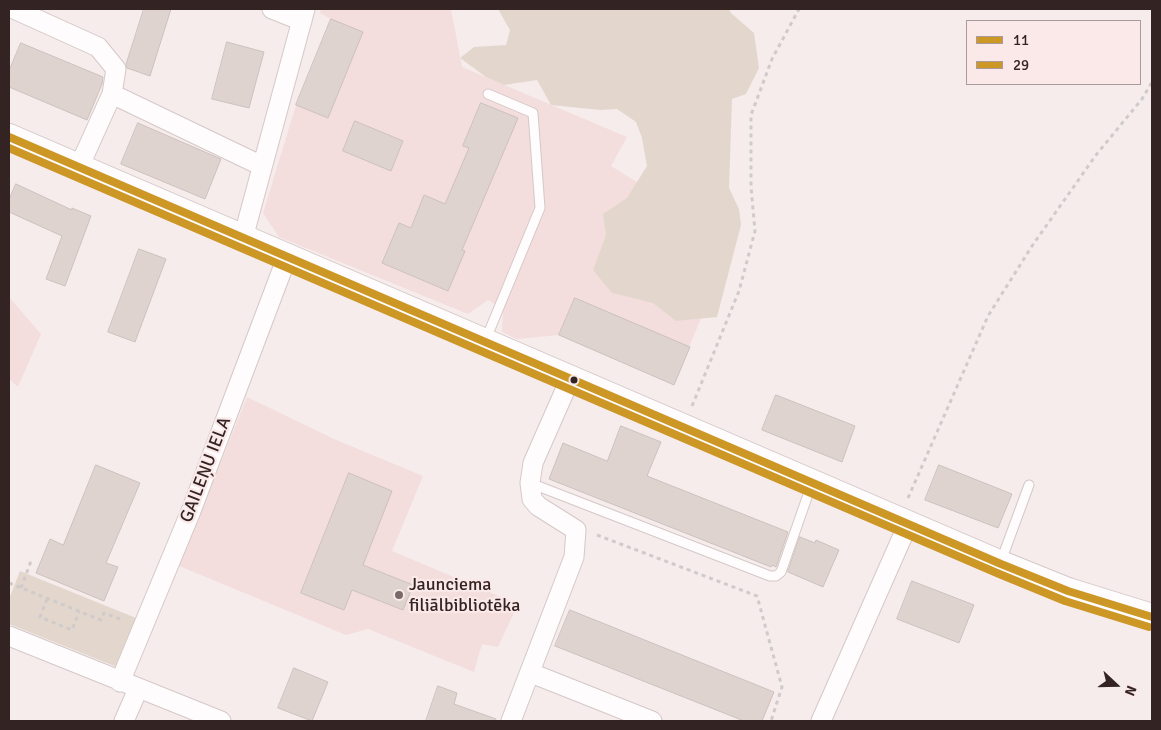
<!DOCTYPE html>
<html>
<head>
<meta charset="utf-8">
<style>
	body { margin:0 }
	#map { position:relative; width:1161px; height:730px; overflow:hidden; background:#f6ecec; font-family:Signika,sans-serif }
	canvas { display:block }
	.frame { position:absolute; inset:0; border:10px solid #332423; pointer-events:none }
	.legend { position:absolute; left:966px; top:20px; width:175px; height:65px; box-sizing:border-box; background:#fae9e8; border:1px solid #aa9a99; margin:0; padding:6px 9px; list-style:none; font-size:15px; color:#332423 }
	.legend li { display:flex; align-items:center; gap:10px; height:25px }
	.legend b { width:25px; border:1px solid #aa9a99 }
	.north { position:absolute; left:1091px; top:660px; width:50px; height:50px; -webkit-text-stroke:4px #fae9e8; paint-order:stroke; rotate:111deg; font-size:14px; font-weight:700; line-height:20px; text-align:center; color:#332423 }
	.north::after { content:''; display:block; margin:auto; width:18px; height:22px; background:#332423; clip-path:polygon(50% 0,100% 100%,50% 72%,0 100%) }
</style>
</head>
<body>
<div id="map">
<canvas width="1161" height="730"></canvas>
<div class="frame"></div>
<ul class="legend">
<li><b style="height:6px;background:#cd9726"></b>11</li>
<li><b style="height:6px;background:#cd9726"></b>29</li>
</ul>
<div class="north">N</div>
</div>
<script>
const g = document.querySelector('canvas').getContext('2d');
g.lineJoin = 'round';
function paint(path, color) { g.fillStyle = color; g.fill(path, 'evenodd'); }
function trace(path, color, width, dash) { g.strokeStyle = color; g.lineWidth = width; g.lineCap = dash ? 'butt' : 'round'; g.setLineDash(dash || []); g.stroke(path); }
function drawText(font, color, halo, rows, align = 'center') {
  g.font = font + ' Signika,sans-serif'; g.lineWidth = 4.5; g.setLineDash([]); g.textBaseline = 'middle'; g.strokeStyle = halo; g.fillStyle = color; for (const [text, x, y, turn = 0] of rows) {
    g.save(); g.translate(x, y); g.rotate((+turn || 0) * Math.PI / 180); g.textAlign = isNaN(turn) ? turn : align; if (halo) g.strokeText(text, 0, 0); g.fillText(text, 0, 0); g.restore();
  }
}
const built = new Path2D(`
	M321,9H451L462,67L627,137L611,166L732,241L674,385L559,335L517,339L502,332L503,309L488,300L468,314L279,237L263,213L296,105L331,19L320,13Z
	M9,297L41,334L18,387L9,379Z
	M247,397L334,439L423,476L392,551L518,604L498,647L482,644L474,672L368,629L346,635L179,566Z`);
const green = new Path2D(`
	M498,9H729L731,13L754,33L759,68L746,94L732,99L729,188L739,209L741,225L717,317L676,321L653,303L612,293L593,270L606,235L603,214L627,198L647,166L642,138L636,122L617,109L600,110L551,105L537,80L504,85L486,77L460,58L474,47L506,45L510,30Z
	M20,571L136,618L117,667L9,624V599Z`);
const building = new Path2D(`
	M144,9H171L150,76L127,68L126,65Z
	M331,19L363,32L328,118L296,105Z
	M227,42L264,52L249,108L212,99Z
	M21,43L103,77L102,84L87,120L9,87V71Z
	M481,103L518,118L462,250L465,251L448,291L382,263L399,223L411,228L424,195L445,204L469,148L463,146Z
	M355,121L403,141L391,171L343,151Z
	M138,123L221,159L205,199L121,164Z
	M16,184L72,210V208L91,216L65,286L46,279L62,236L9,212V200Z
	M139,249L166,259L135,342L108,332Z
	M575,298L690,347L674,385L559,335Z
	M776,395L855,426L842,462L762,430Z
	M621,426L661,442L647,476L788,532L776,567L772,565L771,567L549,479L563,443L607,461Z
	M96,465L140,483L106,563L118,567L104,601L36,573L50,539L63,545Z
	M939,465L1012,494L998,528L925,500Z
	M349,473L392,491L363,565L413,585L403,610L352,590L344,610L301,593Z
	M800,537L815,543L816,540L839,550L823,587L788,572Z
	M912,581L974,605L959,643L897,619Z
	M570,610L774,692L762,721H744L555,646Z
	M294,668L328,682L312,721L278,708Z
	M438,686L457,693L454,704L496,719L495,721H426Z`);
const path = new Path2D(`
	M692,406L739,291L755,231L751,187V115L772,59L799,9
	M908,498L988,316L1032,246L1096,155L1142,99L1152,82
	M597,535L757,596L782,687L771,721
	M9,583L101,620L104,613L123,620
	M21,588L31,561
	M47,599L40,617L72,630L79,612`);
const service = new Path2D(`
	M486,339L540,208L533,113L488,94
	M530,483L770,576H776L781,572L811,486
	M1001,561L1029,485`);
const minor = new Path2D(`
	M14,9L98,47L116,69L112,94L79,167
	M272,9L302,21
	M112,94L262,166
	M243,238L305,9
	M9,636L221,721
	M531,673L652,721
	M120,682L191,511L287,257
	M124,721L138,689
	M511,721L574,557L576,530L538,506L532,499L530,483L533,463L570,379
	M821,721L908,524`);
const secondary = new Path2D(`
	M9,137L1001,564L1068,591L1152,617`);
const bus1 = new Path2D(`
	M9,137L1001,564L1068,591L1152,617`);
const bus2 = new Path2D(`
	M9,148L997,573L1065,601L1149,627`);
const markers = [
	[574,380,4.5,"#332423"],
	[399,595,5,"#776a69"]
];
const streetNames = [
	["GAILEŅU IELA",206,470,-69]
];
const poiNames = [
	["Jaunciema",409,585],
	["filiālbibliotēka",409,606]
];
paint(built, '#f3dedd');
paint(green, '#e3d7cd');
paint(building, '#ded3cf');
trace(building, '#ccc1bd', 1);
trace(service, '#d5c8c8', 11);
trace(minor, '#d5c8c8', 21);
trace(secondary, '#d5c8c8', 28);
trace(path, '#d0cbcb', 3, [4, 4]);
trace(service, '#fefcfc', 9);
trace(minor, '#fefcfc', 19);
trace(secondary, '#fefcfc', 26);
trace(bus1, '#cd9726', 8);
trace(bus2, '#cd9726', 8);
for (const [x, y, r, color] of markers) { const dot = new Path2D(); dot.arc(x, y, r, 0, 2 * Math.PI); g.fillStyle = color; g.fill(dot); trace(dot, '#fae9e8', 2); }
drawText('18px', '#332423', '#fae9e8', streetNames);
drawText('18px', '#332423', '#fae9e8', poiNames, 'left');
</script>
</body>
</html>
